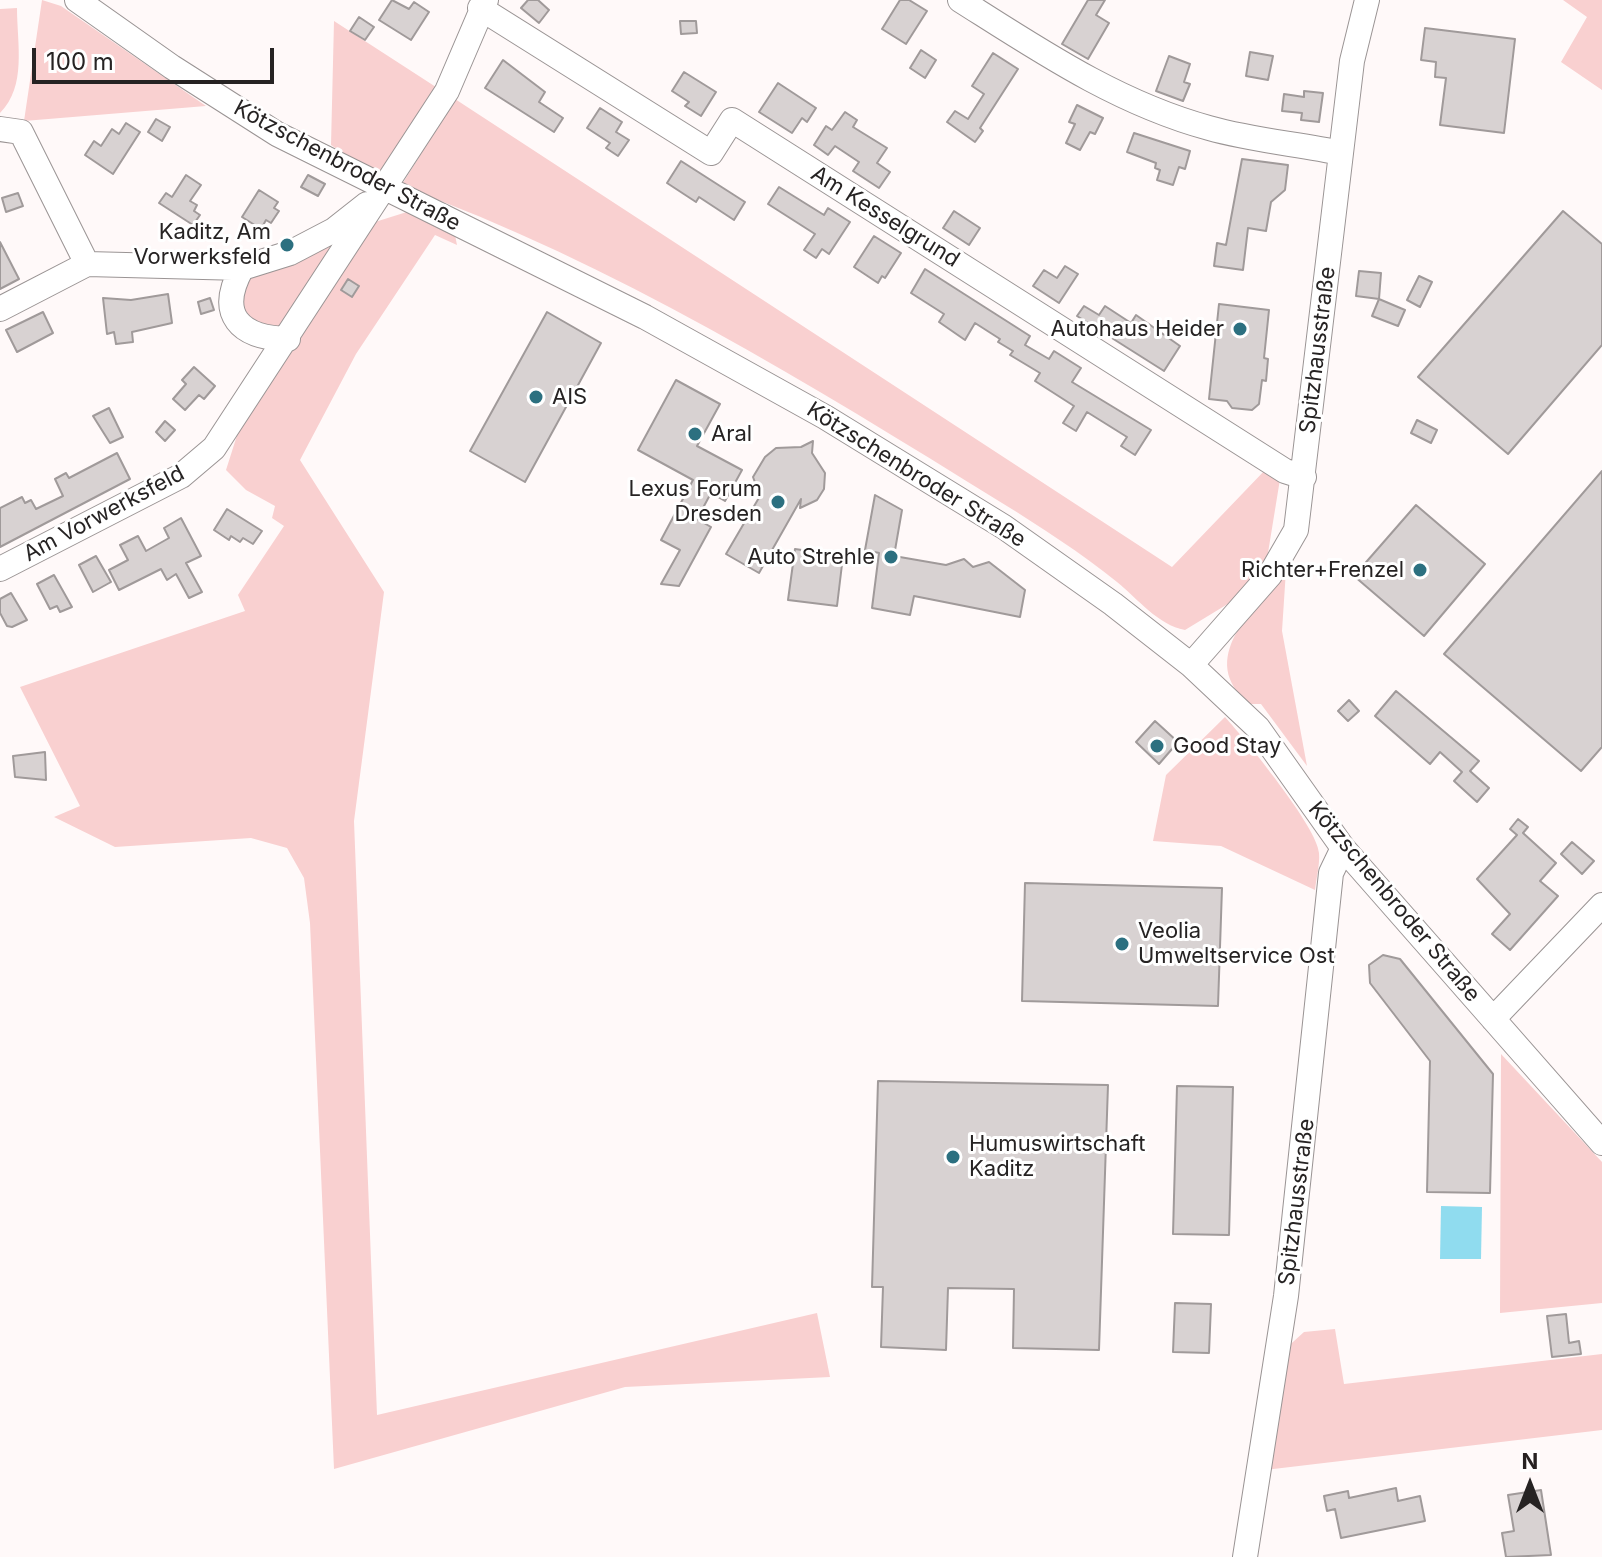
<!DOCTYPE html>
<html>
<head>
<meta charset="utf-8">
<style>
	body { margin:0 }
	#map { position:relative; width:1602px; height:1557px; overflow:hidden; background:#fff9f9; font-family:Inter,sans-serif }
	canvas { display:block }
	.north { position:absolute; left:1490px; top:1445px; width:80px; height:80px; -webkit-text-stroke:6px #fff; paint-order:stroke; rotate:0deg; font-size:22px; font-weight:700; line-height:32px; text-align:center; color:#262323 }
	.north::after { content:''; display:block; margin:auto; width:28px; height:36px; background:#262323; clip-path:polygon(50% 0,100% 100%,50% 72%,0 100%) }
	.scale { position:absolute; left:32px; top:48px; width:242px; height:36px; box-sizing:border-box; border:4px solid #262323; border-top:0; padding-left:10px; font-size:24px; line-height:28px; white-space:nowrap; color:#262323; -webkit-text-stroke:6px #fff; paint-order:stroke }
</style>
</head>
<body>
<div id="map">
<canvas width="1602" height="1557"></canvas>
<div class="north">N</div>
<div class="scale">100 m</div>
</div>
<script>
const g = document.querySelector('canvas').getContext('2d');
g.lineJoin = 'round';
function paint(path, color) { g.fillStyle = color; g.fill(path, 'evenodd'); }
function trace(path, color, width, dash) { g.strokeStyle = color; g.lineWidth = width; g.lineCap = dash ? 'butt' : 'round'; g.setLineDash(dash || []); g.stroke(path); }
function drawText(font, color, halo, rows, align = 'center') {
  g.font = font + ' Inter,sans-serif'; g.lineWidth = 6; g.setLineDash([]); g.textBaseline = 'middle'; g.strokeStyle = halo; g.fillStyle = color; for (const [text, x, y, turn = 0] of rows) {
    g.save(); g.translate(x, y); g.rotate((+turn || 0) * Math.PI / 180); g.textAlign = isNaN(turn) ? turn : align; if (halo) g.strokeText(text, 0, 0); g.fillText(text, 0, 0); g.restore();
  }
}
const green = new Path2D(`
	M42,0L61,6L206,106L24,121Z
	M1563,0H1602V90L1561,62L1587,17Z
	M17,8C17,44 27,86 0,113V9Z
	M334,21L439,89L385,171H369L331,145Z
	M455,99L1172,567L1267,468L1281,473L1267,559L1231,602L1185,630C1158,625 1138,599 1117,582C1081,553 1041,527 1002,503C810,384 614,263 401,186Z
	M410,211L454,230L457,245L435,235L356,354L300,460L384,592L354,821L377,1415L817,1313L830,1377L625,1387L334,1469L310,923L304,878L287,848L251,838L115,847L54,817L80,806L20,687L245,611L238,595L284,526L272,518L275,506L246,490L226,470L240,426L375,222Z
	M335,241L287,322L277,328L246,321C241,300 236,289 254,274Z
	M1286,570L1282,631L1307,766L1261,704H1250C1194,660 1255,608 1286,570Z
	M1225,717C1245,739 1318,828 1319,853C1320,865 1316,879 1315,890L1221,846L1153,841L1166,775Z
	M1501,1054L1602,1162V1303L1500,1313Z
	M1335,1329L1344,1384L1602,1354V1430L1265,1470L1283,1351L1304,1332Z`);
const water = new Path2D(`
	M1441,1206L1482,1207L1481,1259H1440Z`);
const building = new Path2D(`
	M392,0L409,9L414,2L429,12L411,40L379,20Z
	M528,0H538L549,10L539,23L521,8Z
	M900,0H909L927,11L906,44L882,29Z
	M1088,0H1105L1096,15L1109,23L1088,59L1062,44Z
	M359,17L374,27L365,40L350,31Z
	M680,21H696L697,33L681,34Z
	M1425,28L1515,39L1504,133L1440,125L1446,78L1435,77L1436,62L1421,60Z
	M921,50L936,60L925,78L910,68Z
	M1250,52L1273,56L1268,80L1246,76Z
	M993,53L1018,69L980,128L983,131L975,142L947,122L955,111L968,119L984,94L972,86Z
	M1169,56L1190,64L1184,82L1190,84L1183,101L1156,91Z
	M503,60L545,92L539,102L563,118L554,132L485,88Z
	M684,72L716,92L701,116L685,106L689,102L672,91Z
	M778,83L816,108L807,122L802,118L792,133L759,112Z
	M1304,91L1323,93L1319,122L1301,120L1302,113L1282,111L1284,94L1304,97Z
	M1077,105L1103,118L1095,134L1090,132L1080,150L1066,143L1075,124L1069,122Z
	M600,108L622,122L616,132L629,140L618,156L606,148L610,143L587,128Z
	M845,112L857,120L853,127L887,148L877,163L890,172L879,188L853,171L859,162L835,146L828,155L814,145L826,126L832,130Z
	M156,119L170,127L162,141L148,132Z
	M126,123L140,132L113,174L85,155L94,141L101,146L112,129L119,134Z
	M1134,133L1190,151L1185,169L1179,167L1173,185L1157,180L1160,170L1155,168L1156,163L1127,152Z
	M1242,159L1288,165L1285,190L1271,202L1266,231L1248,228L1243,270L1214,266L1217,243L1226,245Z
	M681,161L745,202L734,220L699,197L696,202L667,183Z
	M186,175L201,185L190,201L197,205L194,211L200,215L193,225L159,203L166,193L172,197Z
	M308,175L325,184L318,196L301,187Z
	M779,187L824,215L828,208L850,222L829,254L822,249L816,258L804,250L815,234L768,204Z
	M259,190L278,202L274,208L279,211L271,223L266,220L261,229L242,217Z
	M18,193L23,206L6,212L2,198Z
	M954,211L980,228L969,245L943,228Z
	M1563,211L1602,244V345L1508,454L1418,377Z
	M874,236L901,253L885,278L882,276L878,283L854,267Z
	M0,242L19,279L0,289Z
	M1065,266L1078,274L1059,303L1033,286L1044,270L1057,278Z
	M925,269L1030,336L1025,345L1049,359L1054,351L1081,368L1072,382L1151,430L1135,455L1121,446L1127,437L1087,412L1076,431L1063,423L1074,406L1035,381L1040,373L1010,355L1013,351L998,342L1000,339L975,323L965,340L939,322L944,314L911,293Z
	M1359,271L1381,273L1379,299L1356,296Z
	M1419,276L1432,282L1420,307L1407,300Z
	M348,279L359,286L352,297L341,290Z
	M168,294L172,323L132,332L133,342L116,344L114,332L107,334L103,298L131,300Z
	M210,298L214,310L201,314L198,302Z
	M1379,299L1405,310L1398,326L1372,316Z
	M1219,304L1269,310L1264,358L1268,359L1266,381L1262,380L1259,404L1252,410L1232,408L1227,401L1209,399Z
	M1084,306L1099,315L1105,306L1131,323L1136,315L1180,346L1164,371L1077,316Z
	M43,312L53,333L17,352L6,330Z
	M547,312L601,343L525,482L470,451Z
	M194,367L215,386L204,399L199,395L185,410L173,399L186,384L182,380Z
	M676,380L720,404L697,446L742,470L725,501L711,493L697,519L711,527L679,586L661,584L680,550L661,540L693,480L638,450Z
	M109,408L123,437L110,443L93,416Z
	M1417,420L1437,430L1431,443L1411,433Z
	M165,421L175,430L165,441L156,432Z
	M813,441L812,453L825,473L824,489L817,500L800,508L801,499L759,573L726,554L760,496L753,477L765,457L776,448L801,447Z
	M117,453L130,479L0,547V508L22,497L25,503L31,500L36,509L63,496L55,479L66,473L69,478Z
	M1602,471V747L1581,771L1444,654Z
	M875,495L902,510L894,556L946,565L964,559L973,567L989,562L1025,590L1020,617L914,596L910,615L872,608L879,553L865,550Z
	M1416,505L1485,564L1424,636L1354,576Z
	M227,509L262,531L253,544L243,538L240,542L231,536L229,540L214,530Z
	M181,518L201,556L186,563L202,592L189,598L176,574L167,580L161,569L119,590L109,570L128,560L120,545L138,536L146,551L169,538L164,528Z
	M795,549L843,556L837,606L788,600Z
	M96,556L111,582L93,592L79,565Z
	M54,575L72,607L60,612L57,606L50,609L37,584Z
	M11,593L27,620L12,627L7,626L0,613V599Z
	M1396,691L1479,761L1470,771L1489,788L1477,802L1454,781L1462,772L1440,752L1430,764L1375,716Z
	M1349,700L1359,711L1348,721L1338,711Z
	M1155,721L1178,742L1159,764L1136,742Z
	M45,752L46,780L15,777L13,756Z
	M1518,819L1528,827L1523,833L1556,863L1540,881L1558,896L1510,950L1492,934L1510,914L1477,879L1517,835L1510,829Z
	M1572,842L1594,861L1582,874L1561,854Z
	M1025,883L1222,888L1218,1006L1022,1001Z
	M1383,955L1400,959L1493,1074L1490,1193L1427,1192L1430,1061L1370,983L1369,965Z
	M878,1081L1108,1085L1099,1350L1013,1348L1014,1289L948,1288L946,1350L881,1347L883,1287H872Z
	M1177,1086L1233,1087L1229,1235L1173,1234Z
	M1175,1303L1211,1304L1209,1353L1173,1352Z
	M1566,1314L1569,1343L1579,1341L1581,1354L1552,1357L1547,1316Z
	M1396,1488L1398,1501L1420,1496L1425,1521L1341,1538L1335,1509L1327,1511L1324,1496L1348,1491L1349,1498Z
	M1541,1490L1551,1555L1506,1557L1502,1533L1514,1531L1508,1495Z`);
const minor = new Path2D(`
	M77,0L172,67L277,134L645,317L825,417L1004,527L1113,604L1191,665L1258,728L1343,848L1602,1143
	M960,0C1039,50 1117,103 1209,128C1251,140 1297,144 1341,153
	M480,8L711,153L732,120L1285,471L1304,477
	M0,129L21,132L87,264
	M242,268C216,315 240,338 288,339
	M0,309L87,264L242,268L290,253L334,230L367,204
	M0,569L181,476L214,448L447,91L486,0
	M1191,665L1270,575L1296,530L1352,61L1367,0
	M1493,1019L1602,905
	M1245,1557L1286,1296L1331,873L1343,848`);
const markers = [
	[287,245,8,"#2c7080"],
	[1240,329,8,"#2c7080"],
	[536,397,8,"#2c7080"],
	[695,434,8,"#2c7080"],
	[778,502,8,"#2c7080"],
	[891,557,8,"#2c7080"],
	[1420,570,8,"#2c7080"],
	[1157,746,8,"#2c7080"],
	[1122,944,8,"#2c7080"],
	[953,1157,8,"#2c7080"]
];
const streetNames = [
	["Kötzschenbroder Straße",347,166,28],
	["Am Kesselgrund",885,217,32],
	["Spitzhausstraße",1318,350,-83],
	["Kötzschenbroder Straße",916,475,32],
	["Am Vorwerksfeld",104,514,-28],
	["Kötzschenbroder Straße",1394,902,50],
	["Spitzhausstraße",1297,1202,-83]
];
const poiNames = [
	["Kaditz, Am",271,232],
	["Vorwerksfeld",271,257],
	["Autohaus Heider",1224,329],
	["AIS",552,397,"left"],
	["Aral",711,434,"left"],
	["Lexus Forum",762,489],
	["Dresden",762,514],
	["Auto Strehle",875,557],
	["Richter+Frenzel",1404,570],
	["Good Stay",1173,746,"left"],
	["Veolia",1138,931,"left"],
	["Umweltservice Ost",1138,956,"left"],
	["Humuswirtschaft",969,1144,"left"],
	["Kaditz",969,1169,"left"]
];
paint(green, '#f9d0d0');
paint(water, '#90dcef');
paint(building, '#d8d2d2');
trace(building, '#a09a9a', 2);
trace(minor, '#9a9494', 26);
trace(minor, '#fff', 24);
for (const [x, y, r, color] of markers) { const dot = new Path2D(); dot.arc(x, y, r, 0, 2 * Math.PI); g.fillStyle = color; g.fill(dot); trace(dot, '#fff', 3); }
drawText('22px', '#262323', '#fff', streetNames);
drawText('22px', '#262323', '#fff', poiNames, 'right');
</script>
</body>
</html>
